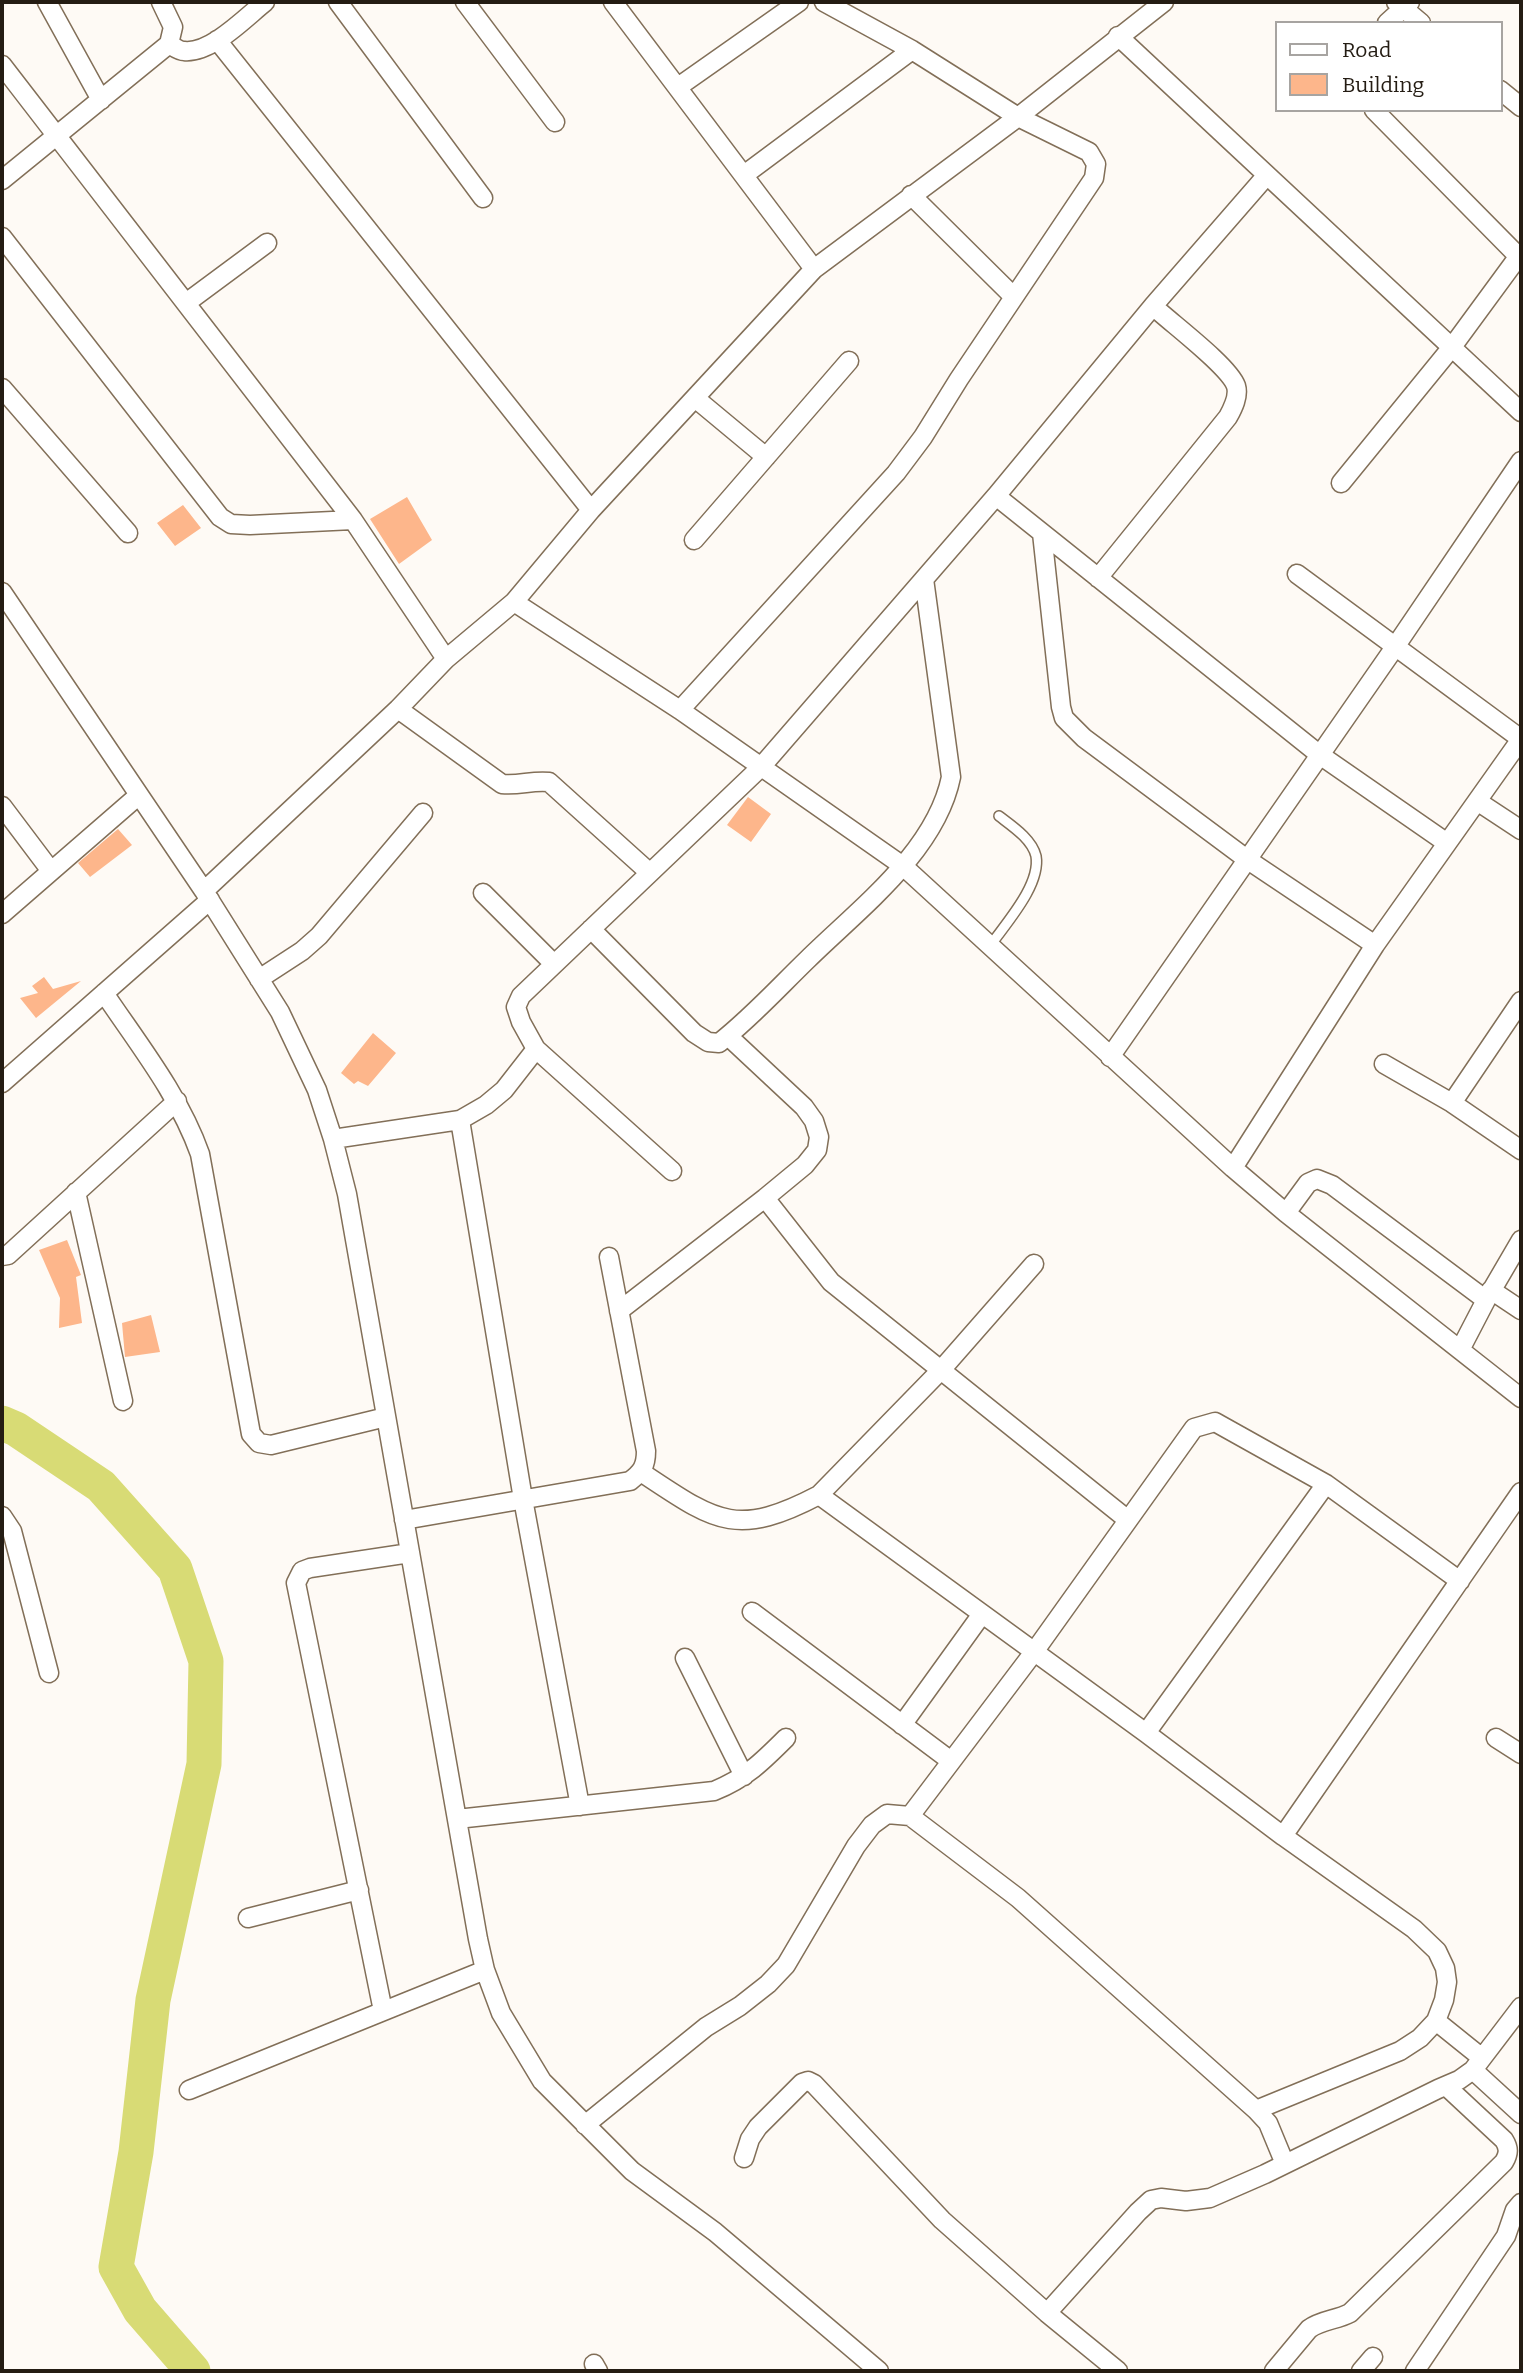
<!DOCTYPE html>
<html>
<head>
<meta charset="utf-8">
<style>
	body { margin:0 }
	#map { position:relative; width:1523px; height:2373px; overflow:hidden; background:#fefaf5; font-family:Bitter,serif }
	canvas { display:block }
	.frame { position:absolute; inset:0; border:4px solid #241c13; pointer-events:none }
	.legend { position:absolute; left:1275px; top:21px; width:228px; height:91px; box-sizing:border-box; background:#fff; border:2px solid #a7a4a1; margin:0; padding:9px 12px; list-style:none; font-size:21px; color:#241c13 }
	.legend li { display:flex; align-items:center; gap:14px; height:35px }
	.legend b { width:35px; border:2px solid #a7a4a1 }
</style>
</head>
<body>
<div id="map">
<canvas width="1523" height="2373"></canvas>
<div class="frame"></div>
<ul class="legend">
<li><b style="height:9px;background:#fff"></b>Road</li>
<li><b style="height:19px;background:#fdb68b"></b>Building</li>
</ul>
</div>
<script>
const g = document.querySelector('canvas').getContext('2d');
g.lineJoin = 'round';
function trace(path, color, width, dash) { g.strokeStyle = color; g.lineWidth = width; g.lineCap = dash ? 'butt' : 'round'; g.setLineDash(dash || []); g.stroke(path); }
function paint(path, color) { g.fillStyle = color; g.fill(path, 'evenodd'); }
const river = new Path2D(`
	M2,1423L16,1429L101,1486L175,1569L206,1661L204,1764L153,2000L136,2152L116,2267L140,2310L193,2371`);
const building = new Path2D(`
	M407,497L432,540L399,564L370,519Z
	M183,505L201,528L175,546L157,523Z
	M748,797L771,814L751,842L727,825Z
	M118,829L132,845L90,877L78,863Z
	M44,977L53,989L81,981L36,1018L20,998L38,993L32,986Z
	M373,1033L396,1053L368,1086L358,1081L354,1084L341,1073Z
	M67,1240L81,1275L76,1277L82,1323L59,1328L60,1298L39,1250Z
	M151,1315L160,1352L125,1357L122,1323Z`);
const service = new Path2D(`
	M990,946C1006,923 1041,885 1036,856C1032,839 1012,826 999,816`);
const minor = new Path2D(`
	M47,2L101,100
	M338,2L483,198
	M465,2L555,122
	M613,2L814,269
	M1396,2L1421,23
	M1387,23L1410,2
	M1118,36L1521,412
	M217,40L591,510
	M169,44C174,47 179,51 184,51C211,54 246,17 265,2
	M2,65L353,520L446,659
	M678,87L799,2
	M1500,90L1521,107
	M1374,110L1518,256
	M744,175L912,50
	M2,180L169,44L173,27L161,2
	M911,195L1014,297
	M2,237L220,517L231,524L250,525L353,520
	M186,303L267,243
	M2,388L128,533
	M695,398L766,457
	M1341,483L1452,347L1521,253
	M996,496L1320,755L1447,843
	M1042,533L1061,707L1064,718L1084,738L1248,860L1375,945
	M694,540L849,361
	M1297,574L1521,739
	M1098,578L1228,417C1233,408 1239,396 1236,386C1229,366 1171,323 1153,306
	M2,592L204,891L280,1012L317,1090L333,1139L347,1194L478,1939L485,1970L501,2013L542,2081L632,2171L715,2232L879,2371
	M514,602L680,710L903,866L1233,1168L1286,1213L1521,1398
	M398,709L502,784C519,786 532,780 549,782L650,873
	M680,710L896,473L923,437L959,379L1094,178L1096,164L1089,152L1018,117L912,50L824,2
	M1477,801L1521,830
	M2,806L51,871
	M204,891L398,709L446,659L514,602L591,510L814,269L1018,117L1164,2
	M483,893L554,964
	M2,914L139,795
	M591,929L694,1033L708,1042L719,1043C751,1018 779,987 808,959C860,908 936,851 951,777L924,579
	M259,979L302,951L319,936L423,813
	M104,993C139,1045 179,1095 200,1154L251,1434L259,1443L271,1445L386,1417
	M1110,1057L1395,647L1521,461
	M1384,1064L1452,1103L1521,1150
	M2,1083L210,900
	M1452,1103L1521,1001
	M460,1120L523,1499L580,1806
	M333,1139L460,1120L486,1105L504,1090L536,1049
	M1233,1168L1375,945L1521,739
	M672,1171L536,1049L521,1022L516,1007L521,996L761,767L996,496L1153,306L1267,175
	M76,1192L123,1401
	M765,1198L831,1282L1128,1520
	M1286,1213L1308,1183L1317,1179L1332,1185L1486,1300
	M2,1256L8,1255L177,1101
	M1491,1290L1521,1310
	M619,1311L765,1198L805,1165L817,1150L819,1137L814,1121L804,1107L728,1036
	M1460,1350L1486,1300L1521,1240
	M641,1472C715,1521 735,1539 819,1495L941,1370L1034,1264
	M819,1495L1146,1733L1283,1836L1414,1929L1437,1951L1445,1968L1447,1982L1444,2000L1436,2021L1420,2038L1400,2051L1256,2110
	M2,1516L12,1531L49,1673
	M404,1520L630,1481C642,1472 646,1466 646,1451L609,1257
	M752,1612L951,1761
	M685,1658L744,1776
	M902,1725L982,1614
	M1146,1733L1326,1484
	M1496,1738L1521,1754
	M910,1816L1034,1652L1194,1428L1215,1422L1326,1484L1460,1581
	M457,1819L714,1791C746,1778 762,1762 786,1738
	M1283,1836L1521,1492
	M248,1918L359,1890
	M383,2011L296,1583L302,1571L310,1568L410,1553
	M1436,2021L1482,2058
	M1473,2070L1521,2114
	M189,2090L485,1970
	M585,2125L706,2027L740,2006L768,1984L786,1965L856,1846L872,1825L887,1814L910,1816L1018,1898L1256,2110L1268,2123L1285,2164
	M744,2158L750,2139L758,2127L802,2083L808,2081L814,2084L942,2220L1047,2313L1118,2371
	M1047,2313L1138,2212L1151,2200L1161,2198L1186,2201L1210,2198L1265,2174L1438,2089L1459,2080L1473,2070L1521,2007
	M594,2364L598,2371
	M1274,2371L1309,2329C1321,2320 1337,2320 1350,2313L1504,2162C1509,2153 1509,2148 1504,2140L1446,2086
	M1361,2371L1373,2357
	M1415,2371L1506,2236L1515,2210L1521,2203`);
trace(river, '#d8db75', 35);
paint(building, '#fdb68b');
trace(service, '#826f58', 12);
trace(minor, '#826f58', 21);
trace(service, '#fff', 9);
trace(minor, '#fff', 18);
</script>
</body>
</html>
